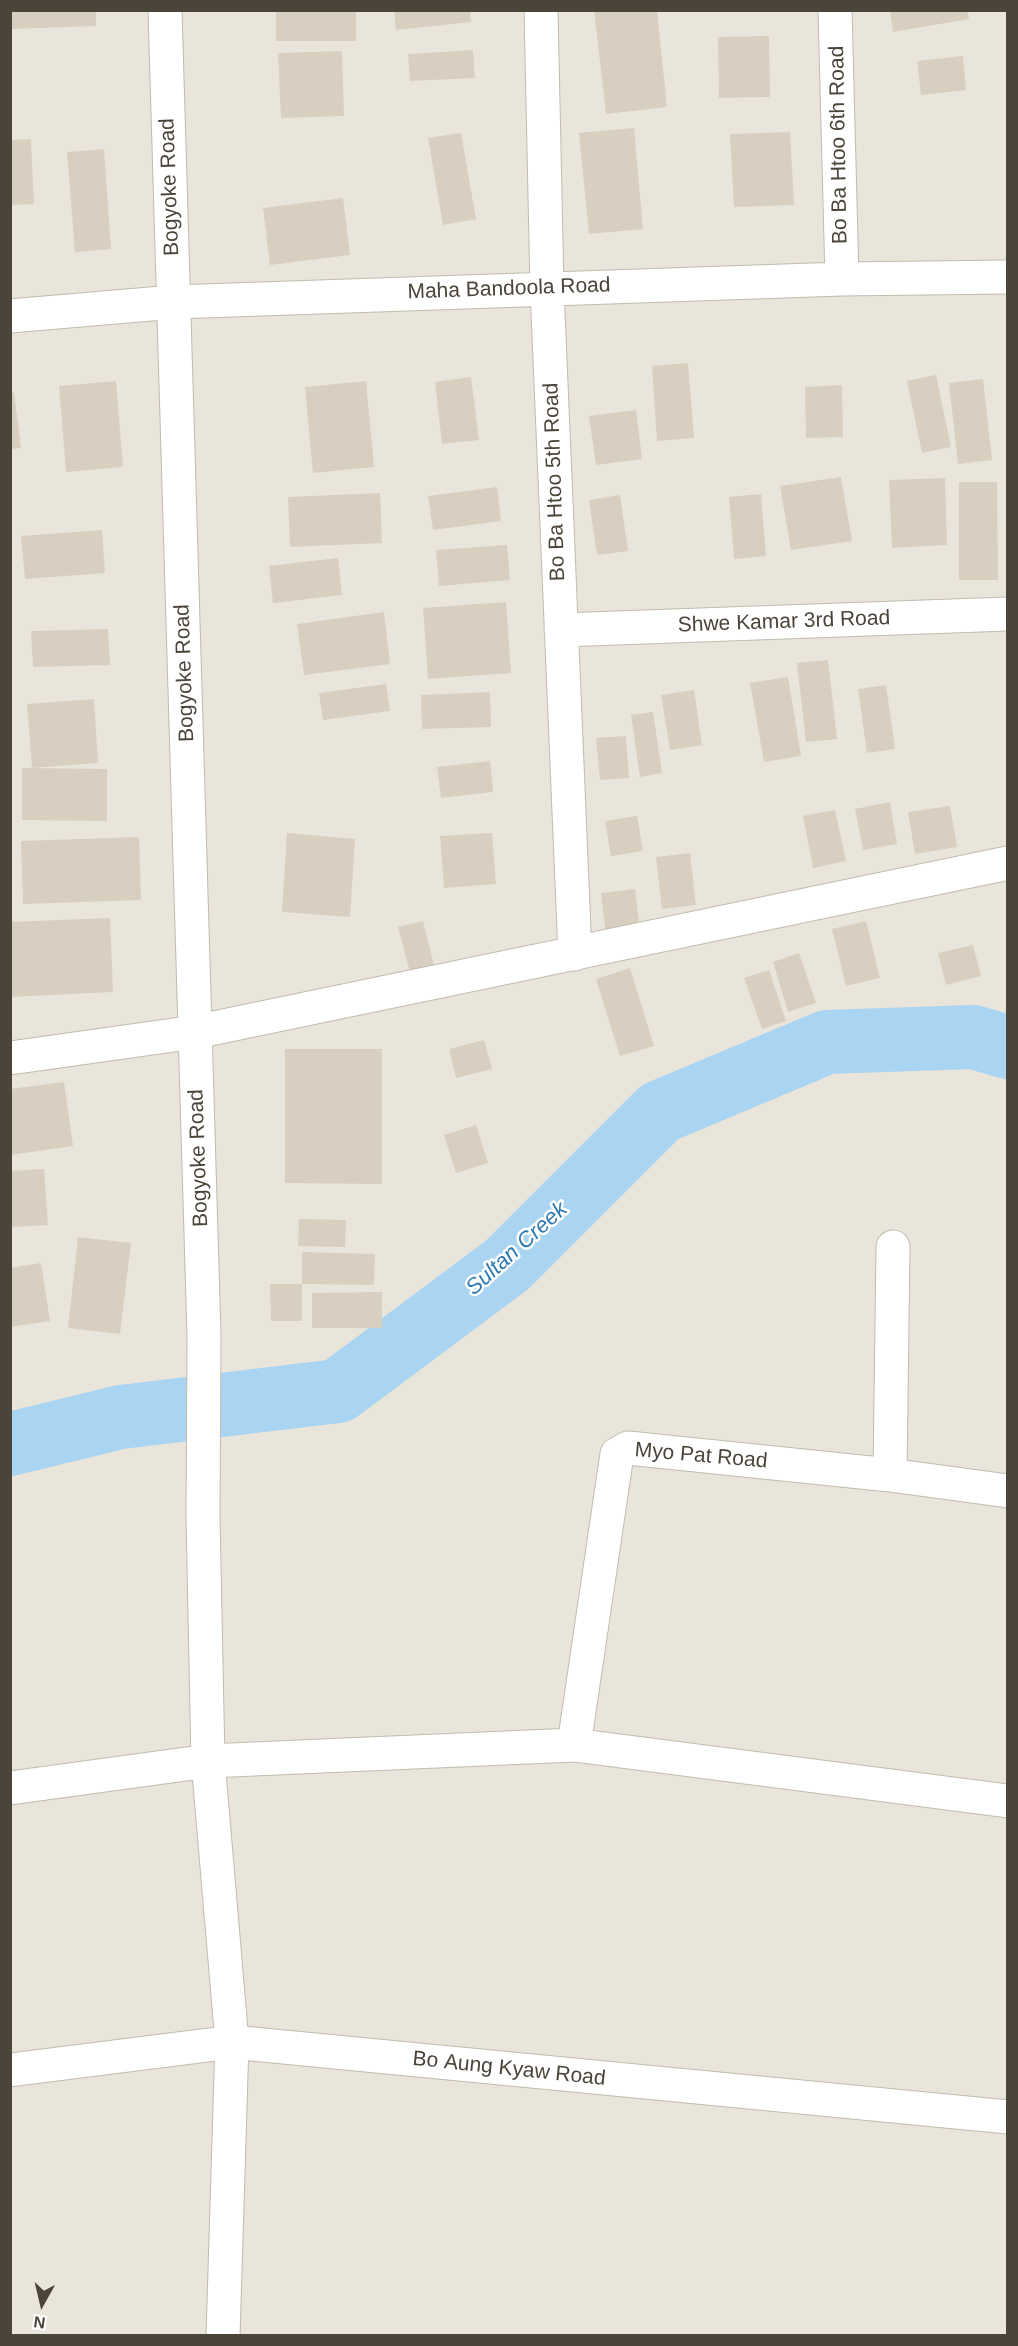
<!DOCTYPE html>
<html>
<head>
<meta charset="utf-8">
<style>
	body { margin:0 }
	#map { position:relative; width:1018px; height:2346px; overflow:hidden; background:#f6f3ec; font-family:Helvetica,sans-serif }
	canvas { display:block }
	.frame { position:absolute; inset:0; border:12px solid #4b4439; pointer-events:none }
	.north { position:absolute; left:12px; top:2274px; width:60px; height:60px; -webkit-text-stroke:4px #fff; paint-order:stroke; rotate:188deg; font-size:16px; font-weight:700; line-height:24px; text-align:center; color:#4b4439 }
	.north::after { content:''; display:block; margin:auto; width:21px; height:27px; background:#4b4439; clip-path:polygon(50% 0,100% 100%,50% 72%,0 100%) }
</style>
</head>
<body>
<div id="map">
<canvas width="1018" height="2346"></canvas>
<div class="frame"></div>
<div class="north">N</div>
</div>
<script>
const g = document.querySelector('canvas').getContext('2d');
g.lineJoin = 'round';
function paint(path, color) { g.fillStyle = color; g.fill(path, 'evenodd'); }
function trace(path, color, width, dash) { g.strokeStyle = color; g.lineWidth = width; g.lineCap = dash ? 'butt' : 'round'; g.setLineDash(dash || []); g.stroke(path); }
function drawText(font, color, halo, rows, align = 'center') {
  g.font = font + ' Helvetica,sans-serif'; g.lineWidth = 5; g.setLineDash([]); g.textBaseline = 'middle'; g.strokeStyle = halo; g.fillStyle = color; for (const [text, x, y, turn = 0] of rows) {
    g.save(); g.translate(x, y); g.rotate((+turn || 0) * Math.PI / 180); g.textAlign = isNaN(turn) ? turn : align; if (halo) g.strokeText(text, 0, 0); g.fillText(text, 0, 0); g.restore();
  }
}
const residential = new Path2D(`
	M11,11H1007V2335H11Z`);
const river = new Path2D(`
	M10,1444L121,1417L338,1391L507,1265L660,1112L827,1042L973,1037L1008,1047`);
const building = new Path2D(`
	M10,10H96V26L11,29Z
	M276,10H356V41H276Z
	M394,10H470L471,22L396,30Z
	M594,10H657L667,107L606,114Z
	M890,10H967L969,19L893,32Z
	M769,36L770,97L719,98L718,37Z
	M473,50L475,78L410,81L408,54Z
	M342,51L344,116L281,118L278,53Z
	M963,56L966,90L921,95L917,61Z
	M634,128L643,229L589,234L579,133Z
	M790,132L794,205L734,207L730,134Z
	M461,133L476,219L443,225L428,138Z
	M31,139L34,204L10,205V140Z
	M104,149L111,249L75,252L67,152Z
	M343,198L350,255L270,265L263,208Z
	M688,363L694,438L657,441L652,366Z
	M936,375L951,447L922,453L907,381Z
	M471,377L479,440L442,444L435,382Z
	M983,379L992,460L958,464L949,383Z
	M116,381L123,467L66,472L59,386Z
	M366,381L374,467L313,473L305,387Z
	M842,385L843,437L806,438L805,387Z
	M14,392L21,448L10,449V393Z
	M636,410L642,459L596,465L589,416Z
	M841,477L852,541L791,550L780,486Z
	M945,478L947,545L892,548L889,480Z
	M959,482H997L998,580H959Z
	M497,487L501,521L433,530L428,496Z
	M380,493L382,543L290,547L288,497Z
	M761,494L766,556L734,559L729,497Z
	M620,495L628,551L597,555L589,500Z
	M102,530L105,573L25,579L21,536Z
	M507,545L510,580L439,586L436,550Z
	M338,558L342,595L273,603L269,566Z
	M506,602L511,673L428,679L423,608Z
	M384,612L390,664L304,675L297,624Z
	M108,629L110,665L33,667L31,631Z
	M828,660L837,739L806,742L797,663Z
	M788,677L801,756L764,762L750,683Z
	M386,684L390,711L323,720L319,693Z
	M886,685L895,749L867,753L858,689Z
	M694,690L702,745L670,750L661,695Z
	M490,692L491,727L422,729L421,695Z
	M94,699L98,763L32,768L27,704Z
	M653,712L662,773L640,777L631,715Z
	M626,736L629,778L600,780L596,738Z
	M490,761L493,792L441,798L437,767Z
	M22,768L107,769V821L22,820Z
	M890,802L897,844L863,850L855,809Z
	M950,806L957,847L915,854L908,812Z
	M835,810L846,861L813,868L803,816Z
	M637,816L643,851L611,856L605,821Z
	M287,833L355,839L350,917L282,912Z
	M492,833L496,884L444,888L440,836Z
	M139,837L141,900L23,904L21,841Z
	M690,853L696,905L662,909L656,857Z
	M635,889L640,931L606,935L601,893Z
	M110,918L113,992L10,997V922Z
	M423,921L435,969L411,976L398,927Z
	M866,921L880,978L846,986L832,929Z
	M973,945L981,976L946,985L938,953Z
	M799,953L816,1003L788,1012L773,962Z
	M630,968L654,1046L620,1056L596,979Z
	M769,970L786,1021L762,1029L744,978Z
	M484,1040L492,1069L456,1078L449,1049Z
	M285,1049H382V1184L285,1183Z
	M64,1082L73,1146L10,1155V1089Z
	M476,1125L488,1163L456,1173L444,1135Z
	M44,1169L48,1225L10,1227V1171Z
	M299,1219L346,1220L345,1247L298,1246Z
	M78,1237L131,1243L120,1334L68,1328Z
	M302,1252L375,1254L374,1285L302,1284Z
	M41,1263L50,1321L10,1327V1268Z
	M270,1284H302V1321H271Z
	M382,1292V1328H312V1293Z`);
const minor = new Path2D(`
	M165,10L204,1335L203,1517L208,1761L232,2042L223,2336
	M541,10L547,288L575,954
	M835,10L842,279
	M10,316L174,302L842,279L1008,277
	M561,630L1008,614
	M10,1058L195,1032L1008,863
	M890,1475L893,1247
	M574,1745L617,1454L628,1448L890,1475L1008,1491
	M10,1788L208,1761L574,1745L1008,1801
	M10,2070L232,2042L1008,2117`);
const streetNames = [
	["Bo Ba Htoo 6th Road",839,145,-91],
	["Bogyoke Road",170,187,-92],
	["Maha Bandoola Road",509,289,-2],
	["Bo Ba Htoo 5th Road",555,482,-92],
	["Shwe Kamar 3rd Road",784,622,-2],
	["Bogyoke Road",185,673,-92],
	["Bogyoke Road",199,1158,-92],
	["Myo Pat Road",701,1456,5],
	["Bo Aung Kyaw Road",509,2069,6]
];
const waterNames = [
	["Sultan Creek",517,1249,-42]
];
paint(residential, '#eae5da');
trace(river, '#a9d4f2', 64);
paint(building, '#d8cfc1');
trace(minor, '#c2bbae', 35);
trace(minor, '#fff', 33);
drawText('21px', '#4b4439', '#fff', streetNames);
drawText('italic 22px', '#2e7ab2', '#fff', waterNames);
</script>
</body>
</html>
